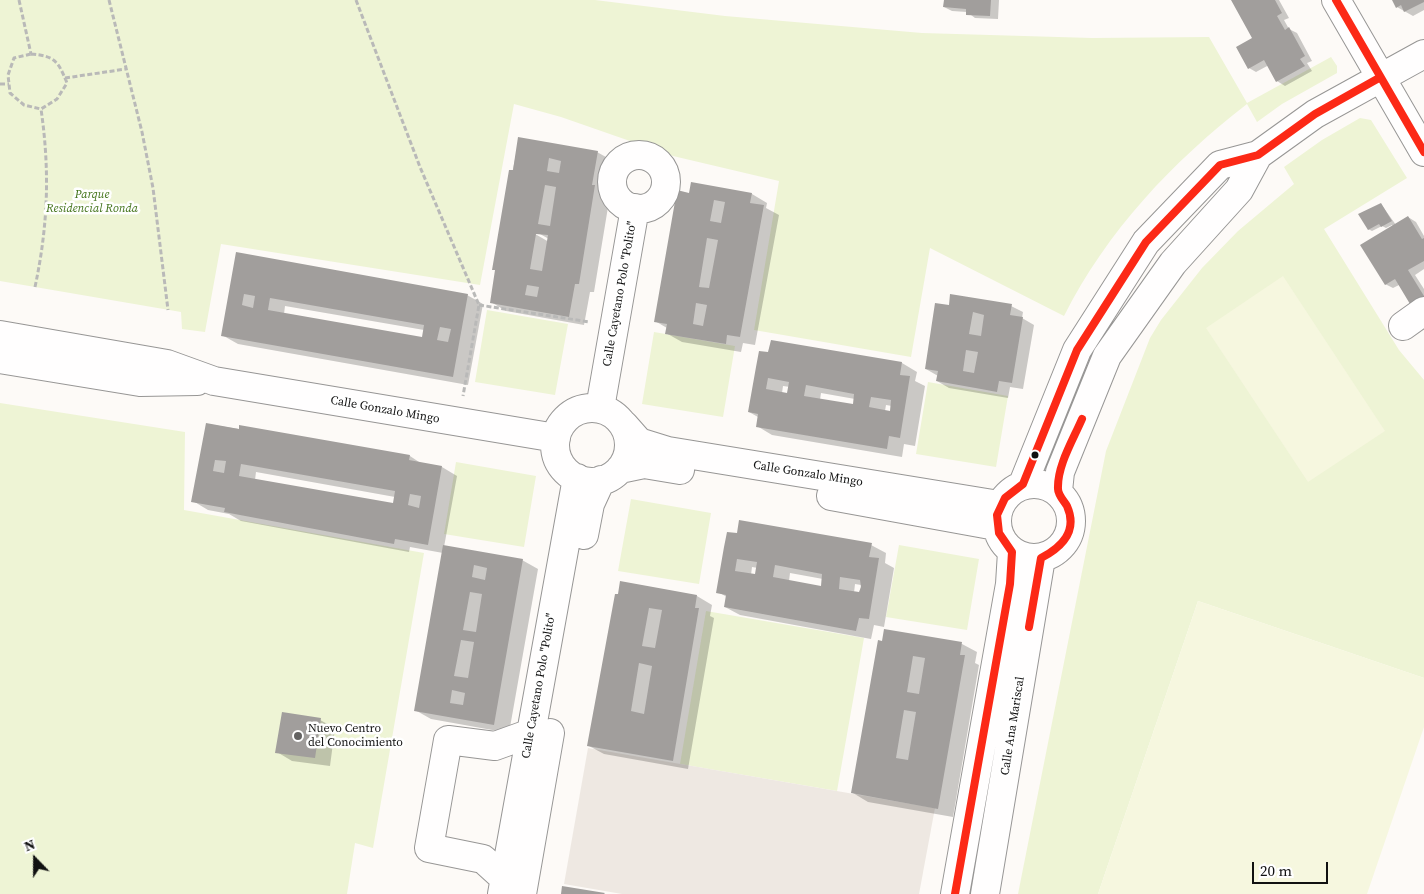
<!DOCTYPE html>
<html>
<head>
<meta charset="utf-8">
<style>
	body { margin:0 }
	#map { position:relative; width:1424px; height:894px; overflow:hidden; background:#fdfaf7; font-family:"Source Serif 4",serif }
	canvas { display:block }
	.north { position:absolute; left:10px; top:834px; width:50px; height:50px; -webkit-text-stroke:4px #fff; paint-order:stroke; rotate:338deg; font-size:14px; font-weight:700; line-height:20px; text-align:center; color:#111 }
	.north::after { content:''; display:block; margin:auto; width:18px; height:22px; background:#111; clip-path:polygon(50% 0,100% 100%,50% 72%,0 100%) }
	.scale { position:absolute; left:1252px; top:862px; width:76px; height:22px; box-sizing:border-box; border:2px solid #111; border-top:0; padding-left:6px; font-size:15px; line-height:18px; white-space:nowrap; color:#111; -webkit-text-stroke:4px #fff; paint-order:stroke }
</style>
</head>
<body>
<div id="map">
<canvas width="1424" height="894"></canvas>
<div class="north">N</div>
<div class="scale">20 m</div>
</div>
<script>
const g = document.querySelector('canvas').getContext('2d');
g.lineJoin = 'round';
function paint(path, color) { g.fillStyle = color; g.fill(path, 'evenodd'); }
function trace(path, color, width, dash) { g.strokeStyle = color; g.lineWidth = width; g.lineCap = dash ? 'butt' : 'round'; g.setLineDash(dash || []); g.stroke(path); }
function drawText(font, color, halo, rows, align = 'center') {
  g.font = font + ' "Source Serif 4",serif'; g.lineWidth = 5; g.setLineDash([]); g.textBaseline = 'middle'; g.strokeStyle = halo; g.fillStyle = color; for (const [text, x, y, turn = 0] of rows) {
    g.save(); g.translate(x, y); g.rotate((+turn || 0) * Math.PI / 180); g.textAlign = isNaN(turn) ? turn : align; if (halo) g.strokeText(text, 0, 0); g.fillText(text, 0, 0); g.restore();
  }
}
const green = new Path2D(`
	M0,0H595L725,16L922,33L1092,38L1209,37L1247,103L1331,57L1337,66V73L1282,104L1257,122L1247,104C1172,162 1107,231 1064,316L930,248L911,357L754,330L779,181L673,156L561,117L514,104L480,285L221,244L205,332L182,329L181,312L0,281Z
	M1360,118L1371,120L1407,178L1324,229L1399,350L1424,380V678L1198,601L1098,894H1018L1106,451L1150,338L1161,320L1202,268L1238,231L1294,184L1284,167L1322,140Z
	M487,310L568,324L555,395L475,382Z
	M654,332L735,346L723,417L642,404Z
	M928,382L1008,396L996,467L916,454Z
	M0,403L185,432L184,510L424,553L373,848L355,843L347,894H0Z
	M456,462L536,476L524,547L444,534Z
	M631,499L711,513L699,584L618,571Z
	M899,545L979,559L967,630L886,617Z
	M706,611L864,638L837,791L680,764Z`);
const pitch = new Path2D(`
	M1283,276L1385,431L1308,482L1206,328Z
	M1198,601L1424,678V727L1367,894H1098Z`);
const plaza = new Path2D(`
	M588,748L935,808L919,894H622L564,884Z`);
const shadow = new Path2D(`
	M945,0H999L998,19L975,18L967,12L952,11L944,7Z
	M1233,0H1279L1289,18L1284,20L1289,29L1297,33L1312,61L1307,63L1312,71L1285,86L1277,81L1269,65L1256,72L1249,68L1254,39Z
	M1393,0H1424V10L1413,16L1397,7Z
	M519,139L597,152L613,161L607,193L610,195L594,292H590L584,325L506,311L491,302L497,271L493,269ZM531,229L549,239V242L530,231Z
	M690,194H752L767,203L766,208L779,215L755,345L743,343L741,352L682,342L666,333L667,328L655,321Z
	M1381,204L1396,225L1408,217L1416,222L1424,236V269L1415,275L1424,289V304L1399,285L1393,288L1385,284L1393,227L1392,225L1386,228L1382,226L1372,231L1368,229Z
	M237,254L467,295L483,304L468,385L238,344L222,335ZM285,306L424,330L423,338L284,314Z
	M1011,306L1023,312L1022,318L1034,325L1023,389L1010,387L1008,398L949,388L937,381L938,376L926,369L950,307Z
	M772,341L902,363L917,372L915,381L925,386L915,446L904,444L902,457L772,435L757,426L758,417L749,412ZM783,386L790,387L788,394L782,393ZM821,393L855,399L854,406L820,400ZM886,405L892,406L891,412L885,411Z
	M207,424L410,456L422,464L442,467L457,476L444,547L522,560L538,569L509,733L431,719L415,710L443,553L410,547L409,552L241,521L229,514L208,510L193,501ZM256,472L395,497L394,504L255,480Z
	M728,533L871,545L886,553L885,563L894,568L884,627L874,625L871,639L740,615L725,607L727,597L718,592ZM752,567L758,568L756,576L751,575ZM790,573L823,579L822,587L789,581ZM855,584L861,585L860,594L854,593Z
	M616,595L697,596L712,605L710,616L714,618L688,769L604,754L589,746Z
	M883,642L962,644L977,652L975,663L979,665L953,817L868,802L853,793Z
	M320,720L335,728L330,766L292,761L277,752Z`);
const building = new Path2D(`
	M944,0H991L990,16L966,15V9L943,7Z
	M1231,0H1275L1282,13L1277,16L1285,30L1289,27L1305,56L1300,59L1305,66L1276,82L1264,60L1248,69L1236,47L1252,38Z
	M1392,0H1424V2L1404,12L1401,5L1396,8Z
	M518,137L598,151L592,185H595L579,284H575L569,317L490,303L495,270H492L509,170H513ZM549,158L561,161L559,173L547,171ZM545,185L556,187L550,226L538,224ZM536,234L548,235L542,271L530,269ZM527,285L539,287L537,297L525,295Z
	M691,182L752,193L750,203L764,205L740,337L727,335L726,344L665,334L667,324L654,322L677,190L689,193ZM714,200L725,202L721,223L710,221ZM707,238L718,240L709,288L699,287ZM696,303L707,305L703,326L693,324Z
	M1381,203L1392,221L1381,227L1379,224L1368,230L1358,214Z
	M1408,216L1422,239L1424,238V261L1408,270L1424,296L1410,304L1395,279L1385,285L1360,245Z
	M236,252L468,294L453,377L221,336ZM244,294L255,296L253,308L242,305ZM270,298L424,325L422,337L268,310ZM440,327L451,329L448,342L437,340Z
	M950,294L1012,304L1010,315L1023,317L1012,383L999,381L997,392L981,389L936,381L938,371L925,369L935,303L949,305ZM973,312L984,315L981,336L969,334ZM966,350L978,352L974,373L963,371Z
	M771,340L902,362L900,375L910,376L900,438L889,436L887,449L756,427L758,414L748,412L756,367L759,351L768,352ZM768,378L789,382L787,393L766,389ZM806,385L854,394L853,404L804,396ZM871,397L891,400L890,411L869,407Z
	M206,423L239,429V425L410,455L409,460L442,466L428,545L395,539L394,544L224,512L225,508L191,502ZM215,460L226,461L224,473L213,471ZM241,464L395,491L393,503L239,476ZM410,494L421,496L419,508L408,505Z
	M739,520L872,543L869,557L879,558L869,619L859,618L856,631L724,607L726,595L716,593L724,547L727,532L737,533ZM737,559L757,562L755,574L735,571ZM775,565L822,574L821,586L773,577ZM840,577L860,580L861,587L859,592L839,589Z
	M443,545L523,559L494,725L414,711ZM474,565L487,568L485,580L472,577ZM470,592L482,594L476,632L463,630ZM461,640L474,642L468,678L454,676ZM452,690L465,693L463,705L450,703Z
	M620,581L697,595L695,608H699L673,761L587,746L615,594H618ZM649,608L662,610L655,648L642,646ZM639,663L652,666L644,714L631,711Z
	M884,629L962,642L960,655H965L938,809L851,793L878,640L882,641ZM913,656L925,658L919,694L907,692ZM904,710L916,712L908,760L896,758Z
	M282,712L321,718L315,758L275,753Z
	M562,886L605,893L604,894H561Z`);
const path = new Path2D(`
	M19,0L31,54
	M109,0L142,132L153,188L168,310
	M356,0L420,167L479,305L463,396
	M31,54C55,56 58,61 67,83L57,99L41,109L24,105L10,93L8,75L14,58Z
	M65,78L126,69
	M0,84H9
	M35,287C48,226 50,171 41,109
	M479,305L590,322`);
const minor = new Path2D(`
	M1336,0L1424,152
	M612 182a27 27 0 1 1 54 0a27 27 0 1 1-54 0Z
	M1403,326L1424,311
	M0,335L167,364L214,381L556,438
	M0,359L140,382L197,381
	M600,408L635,208
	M555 445a37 37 0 1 1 74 0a37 37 0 1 1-74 0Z
	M624,425L639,442L668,451L999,505
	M620,469L644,464L680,470
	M997 521a37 37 0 1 1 74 0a37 37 0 1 1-74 0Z
	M1023,484L1077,350L1146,242L1220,165L1258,155L1315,114L1424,54
	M1058,491L1060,472L1107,356L1173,263L1239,190L1258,155
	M831,496L996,526
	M584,535L590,504L601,480
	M505,879L483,859L429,848L448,740L495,746L531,733
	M502,894L577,478
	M522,894L550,733
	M955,894L1010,584L1012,552
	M985,894L1041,558`);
const bus1 = new Path2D(`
	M1336,0L1424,152
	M1029,627L1041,558C1062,547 1078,531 1067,506C1064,501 1058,495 1058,489C1057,466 1073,440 1082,419
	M955,894L1010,584L1012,552L999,533L997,515L1005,498L1023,484L1077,350L1146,242L1220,165L1258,155L1315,114L1379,78`);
const markers = [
	[1035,455,4.5,"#111"],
	[298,736,5,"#646362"]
];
const parkNames = [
	["Parque",92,195],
	["Residencial Ronda",92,209]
];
const streetNames = [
	["Calle Cayetano Polo \"Polito\"",620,294,-80],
	["Calle Gonzalo Mingo",385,410,10],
	["Calle Gonzalo Mingo",808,474,9],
	["Calle Cayetano Polo \"Polito\"",539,686,-80],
	["Calle Ana Mariscal",1013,726,-81]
];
const poiNames = [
	["Nuevo Centro",308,729],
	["del Conocimiento",308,743]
];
paint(green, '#eef4d5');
paint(pitch, '#f6f7df');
paint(plaza, '#eee8e2');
paint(shadow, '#0003');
paint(building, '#a19e9c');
trace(minor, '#979695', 30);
trace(path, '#b9b9b8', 3, [5, 2.5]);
trace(minor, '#fffefe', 28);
trace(bus1, '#fc2916', 8);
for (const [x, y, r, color] of markers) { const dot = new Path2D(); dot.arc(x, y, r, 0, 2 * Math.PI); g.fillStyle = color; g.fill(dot); trace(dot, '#fff', 2); }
drawText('italic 12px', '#407218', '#fff', parkNames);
drawText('12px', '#111', '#fff', streetNames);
drawText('12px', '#111', '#fff', poiNames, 'left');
</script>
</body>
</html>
